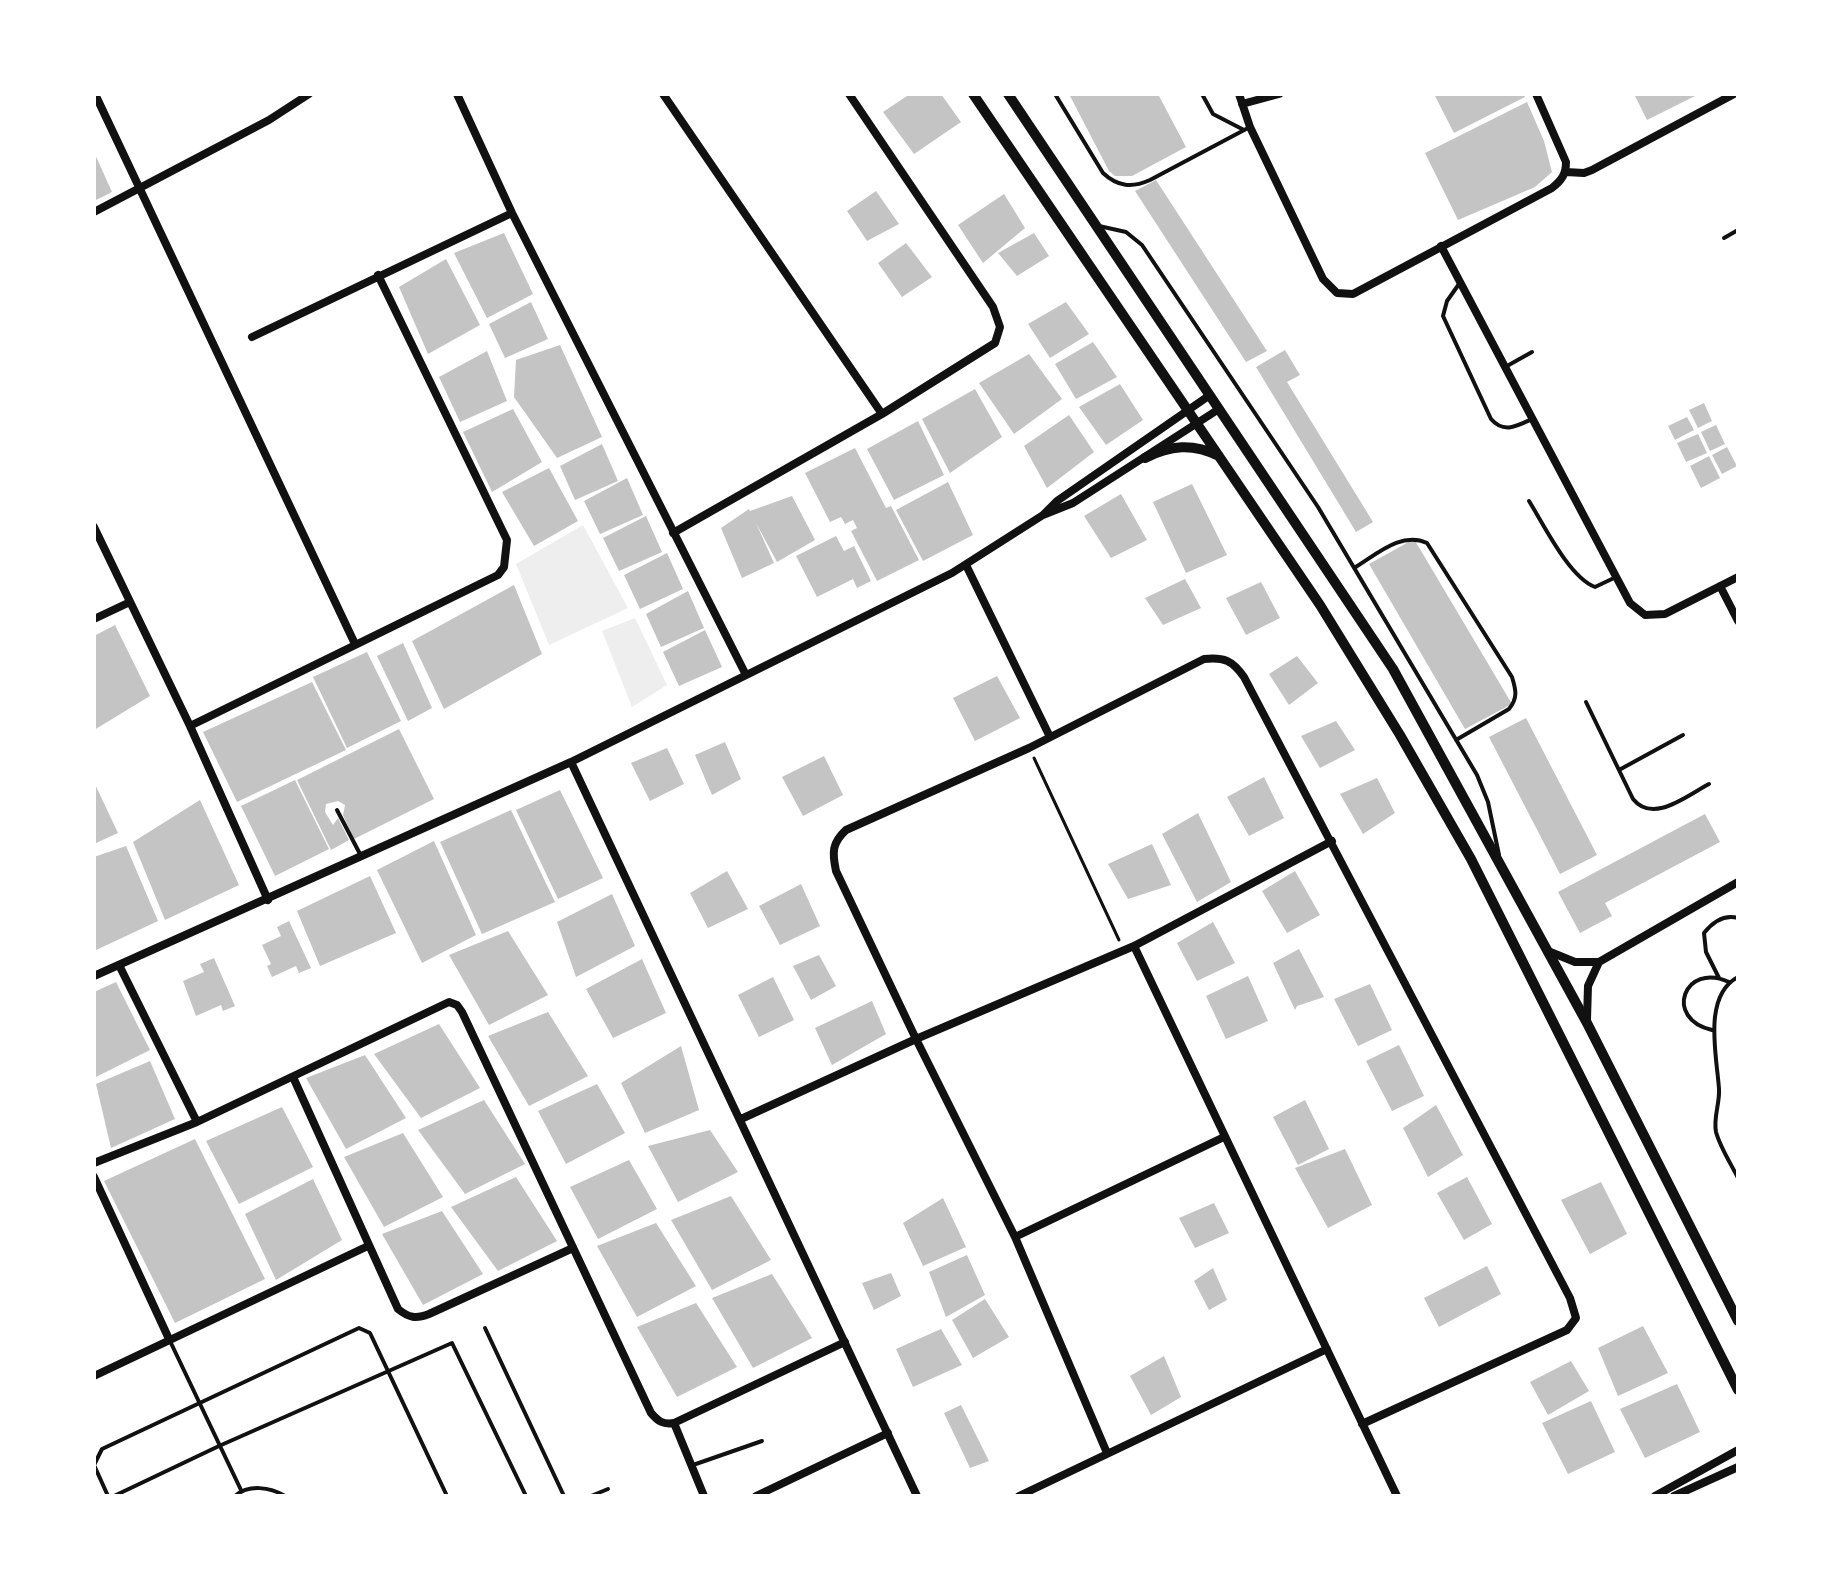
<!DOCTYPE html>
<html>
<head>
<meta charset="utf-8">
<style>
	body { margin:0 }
	#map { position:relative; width:1832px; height:1590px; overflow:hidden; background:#fff; font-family:Mulish,sans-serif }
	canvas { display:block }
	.frame { position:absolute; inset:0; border:96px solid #fff; pointer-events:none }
</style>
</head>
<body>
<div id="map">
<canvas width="1832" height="1590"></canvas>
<div class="frame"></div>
</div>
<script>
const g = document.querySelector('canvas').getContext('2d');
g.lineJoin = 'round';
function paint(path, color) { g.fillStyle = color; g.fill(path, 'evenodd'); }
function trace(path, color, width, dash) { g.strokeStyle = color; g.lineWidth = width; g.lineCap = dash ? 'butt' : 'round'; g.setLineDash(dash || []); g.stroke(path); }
const green = new Path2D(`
	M583,525L628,608L549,645L516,564Z
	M635,618L667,685L632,707L602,631Z`);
const building = new Path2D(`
	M910,94H941L961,122L914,154L883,112Z
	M1069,94H1158L1186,147L1132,176H1115L1109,171Z
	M1434,94H1524L1525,97L1454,133Z
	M1634,94H1699L1647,120Z
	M1527,102L1544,141L1552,172L1535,187L1458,220L1425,153Z
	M94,152L112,192L94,201Z
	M1156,180L1267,351L1246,362L1135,191Z
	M876,191L899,224L867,241L847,211Z
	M1004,194L1025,228L983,263L958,225Z
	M504,233L533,294L487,318L454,253Z
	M1034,233L1049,256L1017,276L998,253Z
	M906,243L932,277L902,297L878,263Z
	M446,259L480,325L428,354L399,287Z
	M531,302L548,339L505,358L489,324Z
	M1066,302L1089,334L1050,358L1028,324Z
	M1093,342L1117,377L1076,399L1055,364Z
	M560,345L602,437L557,458L514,397L516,360Z
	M1285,350L1300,375L1287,382L1373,522L1356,532L1256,367Z
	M487,351L507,401L460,422L439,377Z
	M1029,354L1062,399L1014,434L979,383Z
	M1120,384L1143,420L1106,445L1079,407Z
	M975,389L1002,437L950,473L922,419Z
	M1704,403L1712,421L1698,428L1689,410Z
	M513,409L542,462L492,492L463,432Z
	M1069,415L1094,452L1047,488L1024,446Z
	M1687,417L1694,430L1675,440L1668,426Z
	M918,421L944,475L894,500L867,449Z
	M1716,425L1725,444L1710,451L1701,432Z
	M1698,434L1707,453L1686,462L1677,443Z
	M602,444L618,481L575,500L560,466Z
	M1727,447L1737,466L1722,474L1712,455Z
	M855,448L886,508L891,506L919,560L877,581L851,531L857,528L853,520L845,524L841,517L830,522L805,473Z
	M1709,456L1720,478L1701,488L1690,466Z
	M549,468L578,521L534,546L502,492Z
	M627,478L643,515L600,534L584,501Z
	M948,482L973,535L923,561L896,510Z
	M1192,484L1227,555L1186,573L1153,502Z
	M1121,494L1147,540L1111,558L1084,516Z
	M792,496L815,540L777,562L756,523L774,563L742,578L721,528L749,509L750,511Z
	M646,516L662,552L619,571L603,538Z
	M836,536L844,551L854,546L871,581L857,588L853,579L817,597L796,556Z
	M1414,539L1512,704L1465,729L1369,564Z
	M667,553L683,589L640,609L624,575Z
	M1185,579L1201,608L1163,625L1145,598Z
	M1261,582L1280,618L1246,635L1226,598Z
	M514,585L542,654L444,709L412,641Z
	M688,591L704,628L661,647L646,614Z
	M115,625L150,696L94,730V636Z
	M705,630L722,667L679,686L663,652Z
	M403,643L432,708L408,721L377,656Z
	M367,652L401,721L347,748L313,677Z
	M1297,656L1318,683L1289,705L1269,674Z
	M997,676L1020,718L975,741L953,698Z
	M312,682L346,750L237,802L203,732Z
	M1526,718L1597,855L1560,874L1489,737Z
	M1336,721L1355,750L1320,768L1301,736Z
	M399,729L434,799L354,839L343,815L345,805L338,801L326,804L325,812L333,825L338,818L349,840L331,850L297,780Z
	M725,742L741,779L712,795L695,755Z
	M667,748L684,784L650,801L631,763Z
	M824,756L843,795L803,816L782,777Z
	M1264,777L1284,818L1249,836L1227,797Z
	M1377,778L1395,813L1363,834L1340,794Z
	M295,780L329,849L275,876L241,806Z
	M94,782L118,833L94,844Z
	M560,790L603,878L558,899L516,810Z
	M200,800L239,885L165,920L133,842Z
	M511,810L555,902L482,934L440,842Z
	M1198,813L1231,882L1197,902L1162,834Z
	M1705,814L1720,842L1605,903L1612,916L1580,933L1558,892Z
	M434,841L476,935L422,963L377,870Z
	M1152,844L1171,885L1128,899L1108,864Z
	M126,846L158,921L94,951V857Z
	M727,871L748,909L708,928L690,893Z
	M1295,871L1320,915L1287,933L1262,891Z
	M370,876L396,933L320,966L297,911Z
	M801,884L820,926L780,945L759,906Z
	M612,894L635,946L576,977L557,922Z
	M289,921L311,968L299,973L296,966L272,977L267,966L271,964L262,945L281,936L277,927Z
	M1213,922L1235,963L1197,981L1177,943Z
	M508,931L548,995L489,1025L449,955Z
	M1299,949L1324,997L1297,1006L1295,1010L1273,963Z
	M819,955L836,986L811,1000L793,966Z
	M214,958L235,1006L223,1011L221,1005L196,1016L183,981L204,972L200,964Z
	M642,959L666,1013L613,1038L586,989Z
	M1248,976L1268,1021L1226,1039L1206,996Z
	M773,977L794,1020L759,1037L738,995Z
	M116,982L150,1050L96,1077L94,1073V992Z
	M1370,984L1392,1030L1358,1046L1334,999Z
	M872,1001L886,1034L832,1065L815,1028Z
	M548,1012L588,1076L529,1106L488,1036Z
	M439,1024L480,1088L421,1118L374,1054Z
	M1399,1045L1424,1096L1392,1111L1366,1061Z
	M681,1046L699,1110L645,1133L621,1083Z
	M365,1055L406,1118L346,1149L306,1078Z
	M150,1061L175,1119L111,1148L96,1084Z
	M597,1084L625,1133L566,1164L538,1111Z
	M484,1100L525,1164L465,1194L418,1130Z
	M1305,1100L1329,1149L1298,1165L1273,1117Z
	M1436,1105L1463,1155L1428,1177L1403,1128Z
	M282,1107L313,1167L239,1204L206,1141Z
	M710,1130L738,1172L678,1202L648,1146Z
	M403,1133L443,1197L384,1227L344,1157Z
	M195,1139L265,1279L175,1323L104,1181Z
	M1345,1149L1372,1205L1328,1228L1295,1168Z
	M629,1160L657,1209L598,1239L570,1187Z
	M516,1177L557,1241L498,1271L451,1207Z
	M1467,1177L1492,1224L1464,1240L1437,1193Z
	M313,1179L342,1240L276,1280L245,1214Z
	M1601,1182L1627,1234L1590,1254L1561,1200Z
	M731,1196L771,1260L712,1290L671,1220Z
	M943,1198L966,1247L923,1266L903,1223Z
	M1214,1203L1229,1233L1195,1248L1179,1218Z
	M442,1211L483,1274L423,1305L382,1234Z
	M656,1223L696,1286L637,1317L597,1246Z
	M967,1255L985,1295L946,1317L929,1272Z
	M1487,1266L1501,1294L1439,1327L1424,1298Z
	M1213,1268L1227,1300L1209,1310L1194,1281Z
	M891,1273L901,1296L874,1310L862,1283Z
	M772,1274L812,1338L753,1368L712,1298Z
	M985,1299L1009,1337L973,1358L952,1320Z
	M696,1303L737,1367L677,1397L637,1327Z
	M1643,1326L1668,1373L1618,1396L1598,1348Z
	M941,1329L962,1365L913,1387L896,1349Z
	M1164,1356L1181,1397L1151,1415L1130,1376Z
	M1571,1361L1589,1391L1548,1415L1530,1382Z
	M1677,1384L1700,1432L1645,1458L1620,1409Z
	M1591,1401L1615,1452L1568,1474L1542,1423Z
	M961,1405L989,1461L970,1468L944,1413Z`);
const path = new Path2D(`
	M1034,758L1119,940`);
const service = new Path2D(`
	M1055,94L1103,173C1118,187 1132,188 1150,180L1248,128
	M1202,94L1213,114L1244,130
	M1099,226L1126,232L1142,245L1318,507L1477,775L1488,802L1499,855
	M1724,238L1738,230
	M1459,284L1447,301L1443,316L1491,419C1504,434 1517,426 1532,419
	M1507,366L1532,352
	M1529,501C1544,525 1569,577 1595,587L1614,578
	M1354,568C1376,555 1401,531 1427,543L1512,677C1516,690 1518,698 1509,709L1456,740
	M1586,702L1633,799C1653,824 1686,796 1709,784
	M1619,770L1683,735
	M337,810L360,854
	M1738,977C1702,996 1717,1057 1719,1089C1720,1103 1713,1118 1716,1132C1720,1147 1731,1164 1738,1178
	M1719,978L1706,952L1704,933C1712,923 1724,914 1738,918
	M1712,1030C1663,1019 1684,961 1729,982
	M485,1328L564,1496
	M170,1341L241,1490
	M693,1465L762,1441
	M108,1496L94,1465L102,1449L359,1328L370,1333L447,1496
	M114,1496L219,1446L452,1343L526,1496
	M235,1496C249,1484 270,1487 285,1496
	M591,1496L608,1489`);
const minor = new Path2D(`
	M95,94L355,644
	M457,94L512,213L746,675
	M663,94L882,414
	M1239,94L1250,127L1323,279L1337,293L1353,294L1552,188C1562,180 1566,174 1566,162L1536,94
	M1242,104L1279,94
	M1566,172L1584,173L1592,170L1734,94
	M94,212L269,120L309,94
	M1441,246L1630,603L1645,615L1665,614L1738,577
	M252,337L512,213
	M1043,515L1073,503L1219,409
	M94,527L190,726L268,900
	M673,533L882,414L995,343L1000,327L993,307L849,94
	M966,565L1050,737
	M1720,586L1738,621
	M94,619L130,602
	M190,726L498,575L504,567L507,540L378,275
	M571,762L917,1496
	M1134,946L1397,1496
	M1548,951L1575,962H1599L1738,882
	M119,965L197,1122
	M94,976L571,762L952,573L1043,515L1057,501L1210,395
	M1587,1019L1588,986L1599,962
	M293,1077L398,1309C409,1318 416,1319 429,1314L573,1248
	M741,1119L916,1039L1134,946L1332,841
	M94,1163L197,1122L449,1002L457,1005L462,1012L651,1413C658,1421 663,1425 674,1423L845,1342
	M94,1177L169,1339
	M1015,1237L1224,1137
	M94,1376L368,1246
	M674,1423L704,1496
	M1107,1453L1015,1237L916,1039L836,871C832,852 832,843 846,830L1029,748L1204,659C1224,657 1232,660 1244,677L1570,1298L1576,1318L1567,1330L1362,1424
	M756,1496L888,1433
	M1019,1496L1327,1349
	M1655,1496L1738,1450
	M1674,1496L1738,1467`);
const tertiary = new Path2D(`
	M973,94L1320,605L1400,735L1471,859L1738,1390
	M1008,94L1393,669L1587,1023L1738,1321
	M1145,458C1170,445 1193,443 1219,456`);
paint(green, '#eee');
paint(building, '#c4c4c4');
trace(path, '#111', 3);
trace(service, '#111', 4);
trace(minor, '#111', 8);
trace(tertiary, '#111', 10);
</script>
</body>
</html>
